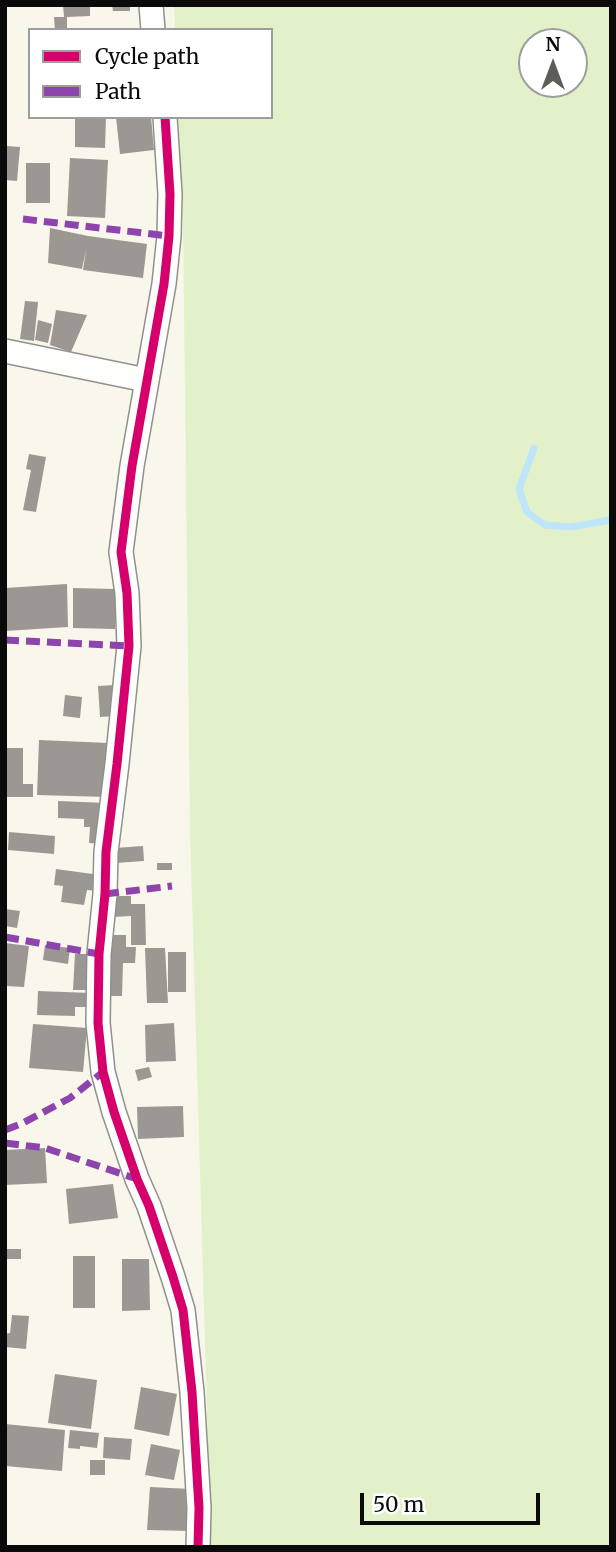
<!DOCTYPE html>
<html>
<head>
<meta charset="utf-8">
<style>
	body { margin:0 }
	#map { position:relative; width:616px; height:1552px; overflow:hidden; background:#f9f6ec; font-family:Merriweather,serif }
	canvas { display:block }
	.frame { position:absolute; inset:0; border:7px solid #0a0a0a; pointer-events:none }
	.legend { position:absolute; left:28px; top:28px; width:245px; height:91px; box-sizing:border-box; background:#fff; border:2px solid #9d9d9d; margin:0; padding:9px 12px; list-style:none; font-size:21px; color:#0a0a0a }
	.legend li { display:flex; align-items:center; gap:14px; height:35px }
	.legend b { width:35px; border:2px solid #9d9d9d }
	.north { position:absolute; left:518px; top:28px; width:70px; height:70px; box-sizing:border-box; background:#fff; border:2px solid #9d9d9d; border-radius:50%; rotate:0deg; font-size:19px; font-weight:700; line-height:28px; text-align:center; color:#0a0a0a }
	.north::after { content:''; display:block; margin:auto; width:24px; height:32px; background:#5e5d59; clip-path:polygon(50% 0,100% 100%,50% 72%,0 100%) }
	.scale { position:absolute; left:360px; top:1493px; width:180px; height:32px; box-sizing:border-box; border:4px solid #0a0a0a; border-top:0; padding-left:9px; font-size:21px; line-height:24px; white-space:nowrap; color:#0a0a0a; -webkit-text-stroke:5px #fff; paint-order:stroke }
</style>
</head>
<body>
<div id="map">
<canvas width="616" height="1552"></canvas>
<div class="frame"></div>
<ul class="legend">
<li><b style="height:9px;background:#d6006c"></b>Cycle path</li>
<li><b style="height:9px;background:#8e44ad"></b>Path</li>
</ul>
<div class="north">N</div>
<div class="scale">50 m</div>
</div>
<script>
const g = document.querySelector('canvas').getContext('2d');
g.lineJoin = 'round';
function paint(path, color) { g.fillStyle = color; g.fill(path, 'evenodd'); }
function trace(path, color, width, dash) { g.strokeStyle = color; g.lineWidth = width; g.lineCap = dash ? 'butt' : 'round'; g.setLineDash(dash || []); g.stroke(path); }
const green = new Path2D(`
	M174,5H611V1547H211L190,831L183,221L178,117H271V30H175ZM532,42H574V84H532Z`);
const stream = new Path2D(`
	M534,448L519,489L527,512L545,525L571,527L611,520`);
const building = new Path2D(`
	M63,5H90V16L67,17V30H55L54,17H64Z
	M112,5H130V11H113Z
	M75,117H106L105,148L75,147Z
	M116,117H151L154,150L120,154Z
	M6,146L20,147L17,181L5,180Z
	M70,158L108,160L105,218L67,216Z
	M26,163H50V203H26Z
	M50,228L88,236L147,244L143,278L83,270L86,250L82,269L48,263Z
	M25,301L38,302L34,341L20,339Z
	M56,310L87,315L71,352L50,345Z
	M38,320L52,324L48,343L35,340Z
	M29,454L46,457L36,512L23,510L31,470L26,469Z
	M67,584L68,627L5,631V588Z
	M73,588L116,589L115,629L73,628Z
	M115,685L117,716L100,717L98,686Z
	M65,695L82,697L80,718L63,716Z
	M39,740L109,743L107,797L37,795Z
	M5,748H23V784H33V797H5Z
	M58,801L107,803L104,844L89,843L90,827H84V819L58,818Z
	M9,832L55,836L54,854L8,850Z
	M143,846L144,861L116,863L115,848Z
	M157,863H172V870H157Z
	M56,869L100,875L98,891L87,890L84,905L61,902L63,886L54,885Z
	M117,896H131V904H145L146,945H131V916L113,917V905H117Z
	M5,909L20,911L17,928L5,926Z
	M111,935H126V947H136L135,963H123L122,996H110Z
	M5,943L29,946L24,987L5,986Z
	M45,945L70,948L68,964L43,960Z
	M145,948H165L168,1003H147Z
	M168,952H186V992H168Z
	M75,954H91L90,990H73Z
	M38,991L91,993L92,1007H75V1016L37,1015Z
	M174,1023L176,1061L146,1062L145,1025Z
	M33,1024L87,1028L83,1072L29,1068Z
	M149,1067L152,1077L138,1081L135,1070Z
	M183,1106L184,1137L138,1139L137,1107Z
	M45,1148L47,1183L5,1185V1150Z
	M113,1184L118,1218L69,1224L66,1189Z
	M5,1249H21V1259H5Z
	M73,1256H95V1308H73Z
	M122,1259H149L150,1310L122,1311Z
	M12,1315L29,1316L26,1349L5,1347V1334L10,1333Z
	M55,1374L97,1380L91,1429L48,1423Z
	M141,1387L177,1394L169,1436L134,1429Z
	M5,1424L65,1430L62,1471L5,1466Z
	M70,1430L99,1433L97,1448L80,1446V1449L68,1448Z
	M104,1437L132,1439L130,1460L103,1458Z
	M151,1444L180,1450L174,1480L145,1475Z
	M90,1460H105V1475H90Z
	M150,1487L191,1489V1531L147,1530Z`);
const minor = new Path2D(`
	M151,5L153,30
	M165,117L170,194L169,236L164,284L132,466L121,552L127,593L129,646L117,764L106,852L105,894L99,954L98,1023L103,1072L114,1112L137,1179L149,1206L173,1277L183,1310L192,1392L199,1508L198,1547
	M5,351L146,380`);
const quiet = new Path2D(`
	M23,219L169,236
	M5,640L129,646
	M105,894L172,886
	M5,937L99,954
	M5,1130L23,1123L70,1098L103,1072
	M5,1143L45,1148L137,1179`);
const cycleway = new Path2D(`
	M165,117L170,194L169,236L164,284L132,466L121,552L127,593L129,646L117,764L106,852L105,894L99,954L98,1023L103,1072L114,1112L137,1179L149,1206L173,1277L183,1310L192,1392L199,1508L198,1547`);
paint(green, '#e2f1c9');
trace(stream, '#bee5f8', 7);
paint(building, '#9b9893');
trace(minor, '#92908c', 26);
trace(minor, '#fefefc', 23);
trace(quiet, '#8e44ad', 7, [14, 7]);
trace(cycleway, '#d6006c', 9);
</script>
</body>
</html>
